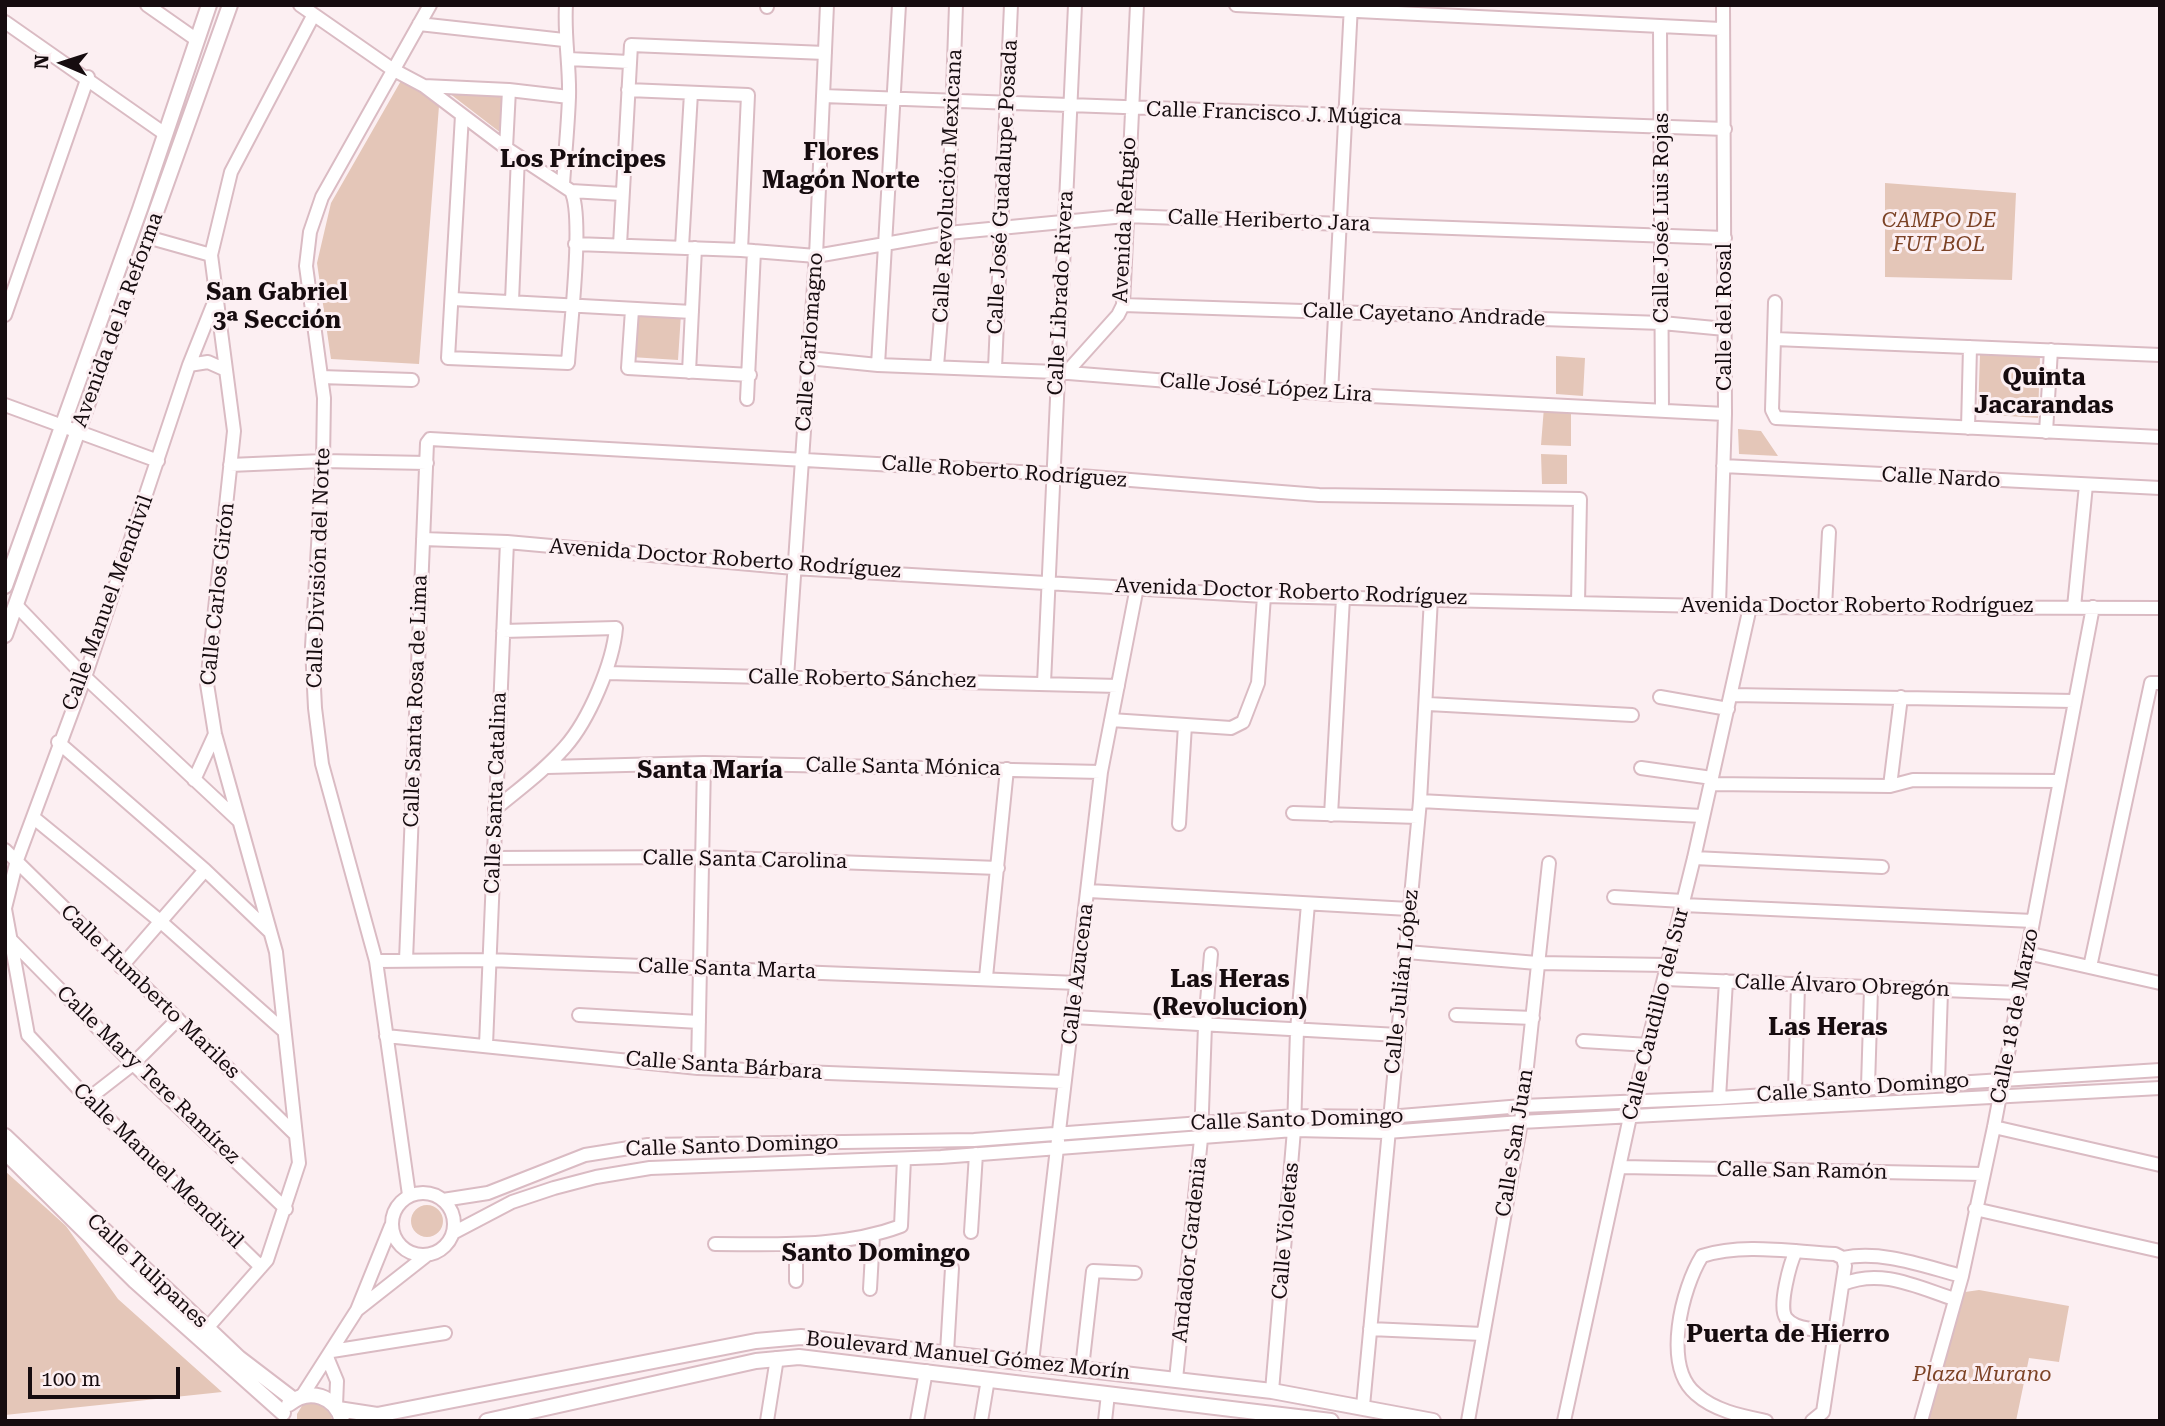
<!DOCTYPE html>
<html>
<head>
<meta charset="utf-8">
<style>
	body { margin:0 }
	#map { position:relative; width:2165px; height:1426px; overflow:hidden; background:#fceff2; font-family:"Roboto Serif",serif }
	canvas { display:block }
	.frame { position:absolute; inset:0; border:7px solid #160c0f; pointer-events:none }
	.north { position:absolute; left:28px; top:28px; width:70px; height:70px; -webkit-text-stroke:5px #fceff2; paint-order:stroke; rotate:273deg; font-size:19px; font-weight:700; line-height:28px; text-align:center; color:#160c0f }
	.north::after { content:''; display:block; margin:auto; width:24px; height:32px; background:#160c0f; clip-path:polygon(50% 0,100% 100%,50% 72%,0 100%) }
	.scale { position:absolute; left:28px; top:1367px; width:152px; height:32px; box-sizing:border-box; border:4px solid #160c0f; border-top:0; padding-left:9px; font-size:21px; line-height:24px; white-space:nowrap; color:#160c0f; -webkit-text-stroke:5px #fceff2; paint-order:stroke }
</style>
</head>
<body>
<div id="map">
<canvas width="2165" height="1426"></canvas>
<div class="frame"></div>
<div class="north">N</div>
<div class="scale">100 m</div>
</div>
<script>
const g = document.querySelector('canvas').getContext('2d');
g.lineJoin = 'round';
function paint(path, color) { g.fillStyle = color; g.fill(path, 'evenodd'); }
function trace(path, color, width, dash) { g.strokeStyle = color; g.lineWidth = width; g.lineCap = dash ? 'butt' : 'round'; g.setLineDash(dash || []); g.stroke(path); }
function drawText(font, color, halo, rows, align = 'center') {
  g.font = font + ' "Roboto Serif",serif'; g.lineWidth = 6; g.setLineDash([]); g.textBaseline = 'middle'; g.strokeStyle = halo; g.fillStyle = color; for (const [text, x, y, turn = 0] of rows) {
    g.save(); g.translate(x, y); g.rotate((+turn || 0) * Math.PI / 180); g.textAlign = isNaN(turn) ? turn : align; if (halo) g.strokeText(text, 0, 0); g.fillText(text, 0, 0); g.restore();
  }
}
const green = new Path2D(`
	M402,79L439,106L419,364L331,359L317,263L331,203Z
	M449,93H504L501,133Z
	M1885,183L2016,193L2012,280L1885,277Z
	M633,311L681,314L678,360L631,357Z
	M1980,355L2040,356L2038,418L1978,414Z
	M1556,356L1585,358L1583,396L1556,394Z
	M1544,407L1571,410V446L1541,445Z
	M1738,429L1761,431L1778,456L1739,454Z
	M1541,454L1567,455V484H1542Z
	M5,1171L66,1226L118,1299L222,1392L5,1415Z
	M411 1221a16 16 0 1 1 32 0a16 16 0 1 1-32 0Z
	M1979,1290L2069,1306L2059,1362L2029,1358L2016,1421H1927L1959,1298L1965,1292Z
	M321,1400L331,1409L332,1421H297V1414L305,1401Z`);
const minor = new Path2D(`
	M147,5L197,40
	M300,5L392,69L424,86L506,148L571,191L622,194
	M1236,5L1721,29
	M767,7V5
	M5,22L165,134
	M419,24L564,40
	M1660,27L1662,409
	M569,59L629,62
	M424,86L509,90L569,97
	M628,90L748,95L741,250
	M823,96L1725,129
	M462,115L448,358L568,363C570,330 584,215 571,191
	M506,148L509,90
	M563,184C565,155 568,126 569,97C570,66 564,37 566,5
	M147,237L211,255
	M575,244L741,250L816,256L948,233L1125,216L1725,238
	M620,245L631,45L825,53
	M682,247L691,93
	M453,299L692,312
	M512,301L518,156
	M1775,302L1772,410L1776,418L2160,437
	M1123,305L1662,323L1725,329
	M632,310L628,368L750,375
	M5,315L88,77
	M1775,339L2160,355
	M808,358L878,365L1056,372L1331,394L1725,414
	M189,365L208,362L226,370
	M878,365L899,5
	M937,366L948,233L956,5
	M995,368L1011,5
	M689,372L695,248
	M1066,373L1118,315L1123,305L1137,5
	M321,377L412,380
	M1331,394L1351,5
	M747,399L754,251
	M5,405L158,461
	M1968,428L1970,347
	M2046,432L2051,350
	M230,465L323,461L427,463
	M1723,466L2160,488
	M423,539L507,542L794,568L1264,596L1750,607L2160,608
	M16,605L85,677L239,821
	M1719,605L1725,414L1723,5
	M1825,607L1829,532
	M2074,607L2086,485
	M607,673L1118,686
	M787,678L816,256L827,5
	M1044,683L1075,5
	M1732,695L2074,701
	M1660,697L1728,709
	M1428,704L1632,715
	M1111,720L1231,728L1243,722L1258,683L1264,596
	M58,742L205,870L269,931
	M547,767L704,763L1101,772
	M1641,768L1712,778
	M194,780L215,734
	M1711,784L1890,786L1913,780L2059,781
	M1890,786L1901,697
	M1420,801L1702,816
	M495,809C519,789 544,771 565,747C589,720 613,663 616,628L503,631
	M1293,813L1418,817
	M1331,815L1343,598
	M34,818L160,921L284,1031
	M1179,824L1185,725
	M5,850L295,1134
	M492,858L701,857L998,868
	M1694,858L1882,867
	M1089,891L1409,909
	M1614,897L1683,901
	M1683,905L2033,921
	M5,908L17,860L85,677L189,365L215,300
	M5,909L28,1035L88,1099L261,1267
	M11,940L133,1064L286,1209
	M1407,952L1537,963L1668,965
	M2027,953L2160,983
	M406,960L427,443L430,439L1055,474L1319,495L1580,499L1578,603
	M376,961L489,960L1078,983
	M121,967L205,870
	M2090,967L2151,683H2160
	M986,977L1007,769
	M1665,979L2019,993
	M579,1015L699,1022
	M1456,1015L1533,1018
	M1073,1017L1398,1035
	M386,1036L698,1068L1064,1082
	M1583,1041L1649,1045
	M486,1045L507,542
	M698,1068L704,763
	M1938,1083L1941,991
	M1868,1086L1871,989
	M1795,1091L1798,985
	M1719,1098L1726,981
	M88,1099L133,1064L178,1019
	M1994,1127L2160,1165
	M1622,1167L1983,1174
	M392 1224a31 31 0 1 1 62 0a31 31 0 1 1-62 0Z
	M409,1195L376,961L322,764L315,708L312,647L323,461L324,398L306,266L310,232L322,197L430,5
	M443,1200L488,1193L585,1155L648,1145L974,1140L1295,1116L1388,1117L1522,1106L1719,1098L2160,1070
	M1975,1209L2160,1251
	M971,1232L976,1154
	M453,1233L512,1202L554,1188L596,1177L650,1168L941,1157L1294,1130L1387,1132L1521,1122L2160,1088
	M715,1244C777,1244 842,1248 901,1226L904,1159
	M1796,1251C1790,1263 1778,1307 1786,1318C1795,1330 1822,1331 1835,1329
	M1843,1258C1882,1250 1923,1266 1962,1276
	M796,1281V1245
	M1843,1284C1881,1268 1917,1287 1954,1299
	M870,1289L873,1236
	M357,1310L427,1255
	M208,1327L267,1260L299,1163L276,952L215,734L207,684L234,431L211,255L231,172L313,16
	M1370,1329L1483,1334
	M332,1351L445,1333
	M947,1352L952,1268
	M327,1357L337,1381L336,1406
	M1032,1362L1101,772L1137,587
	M1082,1368L1093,1271L1135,1273
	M1176,1379L1201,1139L1205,1025L1211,954
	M1272,1391L1294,1130L1297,1030L1308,904
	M302,1396L357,1310L391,1226
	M1363,1406L1420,801L1431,598
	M767,1421L777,1358
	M917,1421L926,1371
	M981,1421L988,1379
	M1105,1421L1108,1394
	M1468,1421L1521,1122L1549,863
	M1564,1421L1633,1103L1694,858L1750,607
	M1766,1421C1742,1416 1715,1411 1696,1394C1662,1366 1682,1288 1702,1256C1744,1243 1791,1252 1835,1254L1843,1258L1845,1266L1823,1412L1812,1421
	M1921,1421L1962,1276L1994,1127L2093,607`);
const major = new Path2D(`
	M5,586L140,209L209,5
	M5,635L230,5
	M5,1136L239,1358L294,1400
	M5,1152L135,1281L283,1413
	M289,1404C309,1387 336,1396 342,1421
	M338,1409L377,1415L756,1341L801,1337L1272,1391L1433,1421
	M487,1421L756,1361L799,1357L1331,1421`);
const streetNames = [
	["Calle Francisco J. Múgica",1274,114,2],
	["Calle Revolución Mexicana",948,186,-87],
	["Calle José Guadalupe Posada",1003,187,-87],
	["Calle José Luis Rojas",1662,218,-90],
	["Avenida Refugio",1125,220,-87],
	["Calle Heriberto Jara",1269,221,2],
	["Calle Librado Rivera",1061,293,-87],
	["Calle Cayetano Andrade",1424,315,2],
	["Calle del Rosal",1725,317,-90],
	["Avenida de la Reforma",118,320,-70],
	["Calle Carlomagno",810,342,-86],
	["Calle José López Lira",1266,388,4],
	["Calle Roberto Rodríguez",1004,472,4],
	["Calle Nardo",1941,478,3],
	["Avenida Doctor Roberto Rodríguez",725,559,4],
	["Calle División del Norte",319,568,-88],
	["Avenida Doctor Roberto Rodríguez",1291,592,2],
	["Calle Carlos Girón",218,594,-84],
	["Calle Manuel Mendivil",108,603,-70],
	["Avenida Doctor Roberto Rodríguez",1857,606],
	["Calle Roberto Sánchez",862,679,1],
	["Calle Santa Rosa de Lima",416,701,-88],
	["Calle Santa Mónica",903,767,1],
	["Calle Santa Catalina",496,793,-88],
	["Calle Santa Carolina",745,860,1],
	["Calle Santa Marta",727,969,2],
	["Calle Azucena",1078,974,-83],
	["Calle Julián López",1402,982,-84],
	["Calle Álvaro Obregón",1842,986,2],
	["Calle Humberto Mariles",150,992,44],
	["Calle Caudillo del Sur",1656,1014,-76],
	["Calle 18 de Marzo",2015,1016,-79],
	["Calle Santa Bárbara",724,1066,4],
	["Calle Mary Tere Ramírez",148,1075,44],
	["Calle Santo Domingo",1863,1088,-4],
	["Calle Santo Domingo",1297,1120,-2],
	["Calle San Juan",1515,1143,-81],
	["Calle Santo Domingo",732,1146,-2],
	["Calle Manuel Mendivil",158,1166,44],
	["Calle San Ramón",1802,1171,1],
	["Calle Violetas",1286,1231,-85],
	["Andador Gardenia",1190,1250,-84],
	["Calle Tulipanes",147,1271,43],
	["Boulevard Manuel Gómez Morín",968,1356,6]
];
const parkNames = [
	["CAMPO DE",1939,221],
	["FUT BOL",1939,245],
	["Plaza Murano",1982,1375]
];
const quarterNames = [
	["Flores",841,153],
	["Magón Norte",841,181],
	["Los Príncipes",583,160],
	["San Gabriel",277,293],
	["3ª Sección",277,321],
	["Quinta",2044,378],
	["Jacarandas",2044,406],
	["Santa María",710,771],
	["Las Heras",1230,980],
	["(Revolucion)",1230,1008],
	["Las Heras",1828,1028],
	["Santo Domingo",876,1254],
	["Puerta de Hierro",1788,1335]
];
paint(green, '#e4c6b8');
trace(minor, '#dabbc3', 16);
trace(major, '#dabbc3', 18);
trace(minor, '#fff', 12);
trace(major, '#fff', 14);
drawText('21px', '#160c0f', '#fceff2', streetNames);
drawText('italic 21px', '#7c4326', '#fceff2', parkNames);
drawText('bold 24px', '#160c0f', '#fceff2', quarterNames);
</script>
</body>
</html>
